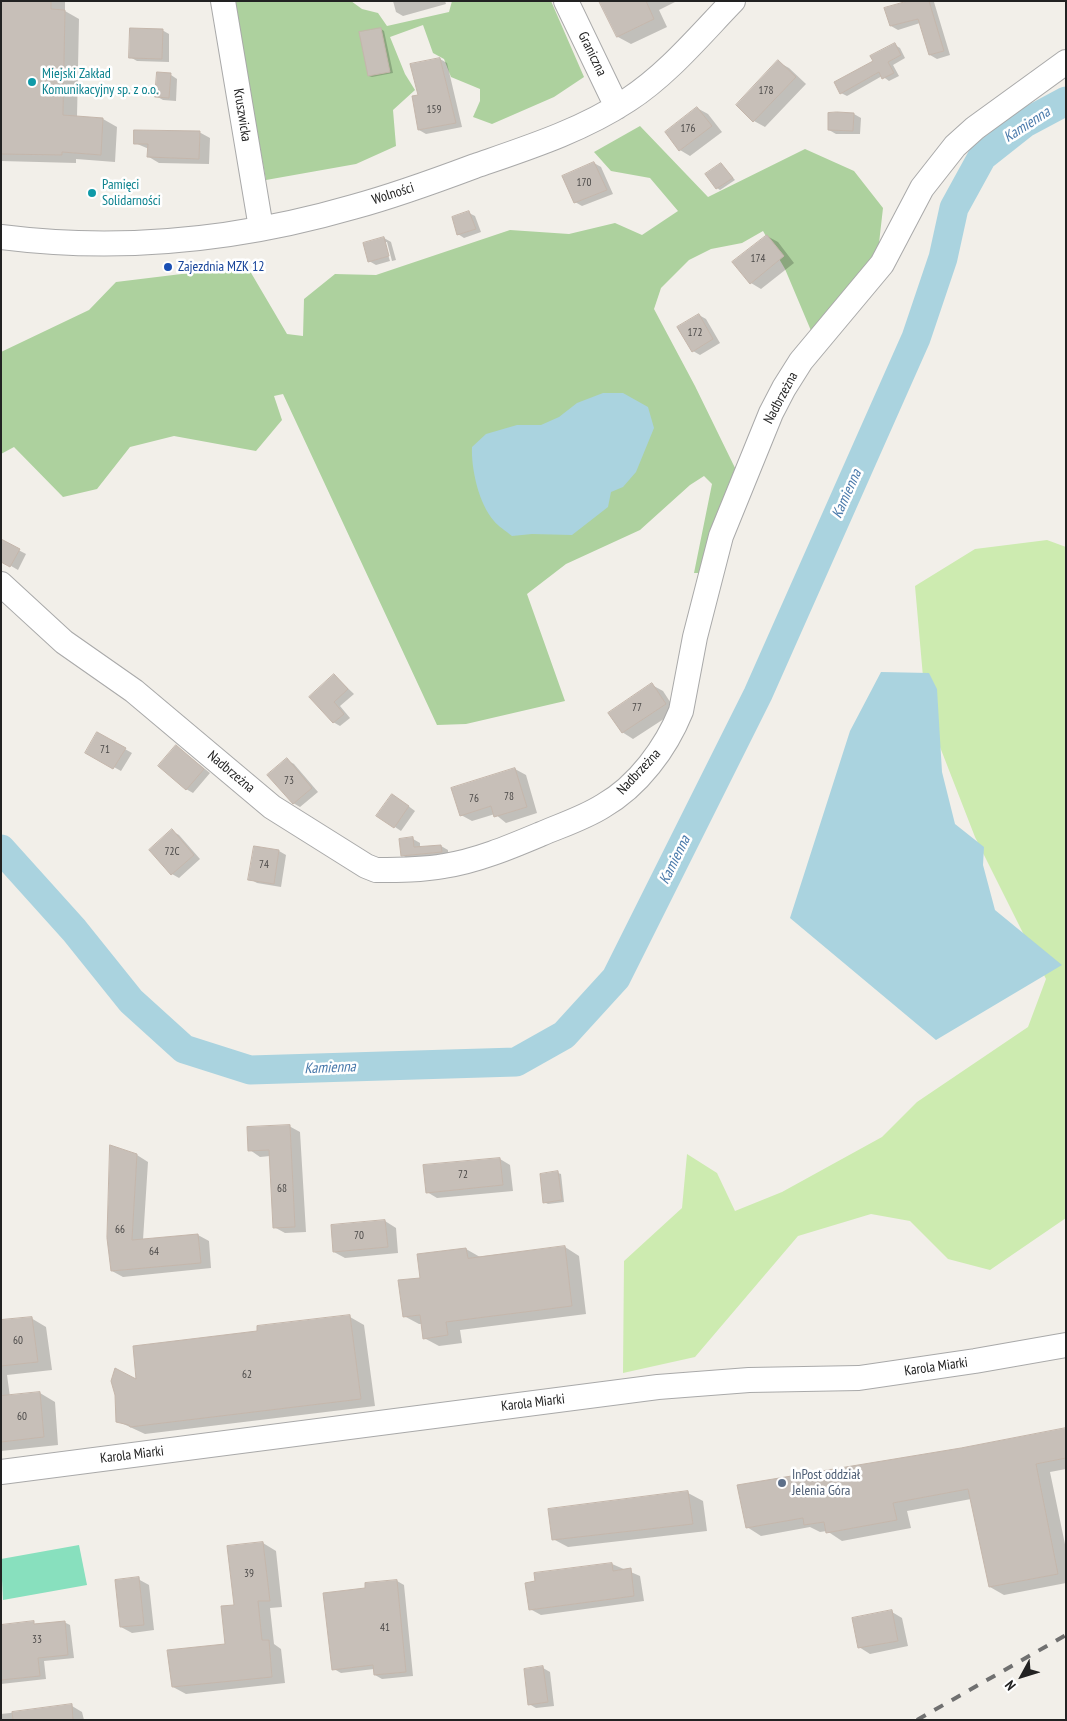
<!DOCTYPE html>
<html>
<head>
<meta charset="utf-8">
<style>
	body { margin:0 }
	#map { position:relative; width:1067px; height:1721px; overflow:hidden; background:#f2efe9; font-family:"PT Sans Narrow",sans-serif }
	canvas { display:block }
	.frame { position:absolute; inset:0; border:2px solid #222; pointer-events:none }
	.north { position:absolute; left:997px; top:1651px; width:50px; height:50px; -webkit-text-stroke:4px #fff; paint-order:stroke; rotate:231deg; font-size:14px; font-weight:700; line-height:20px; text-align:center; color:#222 }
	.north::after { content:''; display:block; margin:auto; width:18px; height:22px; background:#222; clip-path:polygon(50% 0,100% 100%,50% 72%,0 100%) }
</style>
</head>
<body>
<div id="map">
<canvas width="1067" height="1721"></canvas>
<div class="frame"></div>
<div class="north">N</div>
</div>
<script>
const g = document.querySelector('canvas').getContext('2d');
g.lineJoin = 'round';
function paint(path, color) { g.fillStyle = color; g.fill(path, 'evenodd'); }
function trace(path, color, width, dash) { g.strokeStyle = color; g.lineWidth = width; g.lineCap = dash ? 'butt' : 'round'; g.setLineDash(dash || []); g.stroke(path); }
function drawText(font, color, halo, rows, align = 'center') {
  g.font = font + ' "PT Sans Narrow",sans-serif'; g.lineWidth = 5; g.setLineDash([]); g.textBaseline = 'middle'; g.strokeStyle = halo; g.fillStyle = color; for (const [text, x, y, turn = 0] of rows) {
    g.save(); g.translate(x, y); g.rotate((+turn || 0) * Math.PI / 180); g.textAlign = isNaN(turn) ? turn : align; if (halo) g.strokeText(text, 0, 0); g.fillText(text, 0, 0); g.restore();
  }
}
const grass = new Path2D(`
	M1047,540L1066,547V1218L990,1270L948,1259L910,1221L871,1214L798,1236L695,1357L623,1373L624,1261L682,1208L687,1154L717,1173L735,1211L782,1192L882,1137L917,1102L1028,1027L1046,979L975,837L926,711L915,586L975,549Z`);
const forest = new Path2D(`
	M233,1H351L362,9L378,13L387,26L449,12L452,1H551L584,77L554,97L492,124L473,117L480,101V89L451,77L444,59L433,53L423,25L390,37L405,74L415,90L393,110L396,146L356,164L266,180Z
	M640,126L708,197L805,149L854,171L883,208L878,252L812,333L785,269L763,231L742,243L711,249L689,260L661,288L654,309L695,386L736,470L705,573H694L712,484L704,476L690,485L640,530L566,564L527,594L565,701L466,724L437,725L283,394L274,396L282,420L256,451L174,436L130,447L97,489L63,497L14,447L1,454V352L89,310L116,282L247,266L287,334L303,336L304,299L335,274L376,275L510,230L569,234L615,223L642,235L678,211L650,178L611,171L594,152Z`);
const pitch = new Path2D(`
	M79,1545L87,1585L3,1600L1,1559Z`);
const water = new Path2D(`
	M603,393H623L648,407L654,428L636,472L623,487L611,492L608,507L572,535L532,534L512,536C506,531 498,526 494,521C479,504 471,469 472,447L486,434L517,425H541L559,417L577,403Z
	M881,672L929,673L937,689L942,772L955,824L984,847L983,865L995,910L1062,965L936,1040L790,918L850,731Z`);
const shadow = new Path2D(`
	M1,1H65V11L79,19L77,117L103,119L117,127L115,162L76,159V163L1,161Z
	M393,1H445L446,4L403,16L396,12Z
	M601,1H677L659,10L667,27L631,44L618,37Z
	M913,1L934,2L950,55L937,59L930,55L920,23L898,30L891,26Z
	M381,29L384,31L393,73L372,77L369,76Z
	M162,30L169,34V62L137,61L130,57Z
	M895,45L900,48L905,58L893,65L899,76L889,81L882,76L847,96L841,93Z
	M440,59L447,63L462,127L426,134L419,130L420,96Z
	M778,62L789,68L806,84L765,127L754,121L737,105Z
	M171,75L177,79L176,101L163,100L156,96Z
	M697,108L708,114L722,132L690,156L680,150Z
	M829,114H854L861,118L860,134H836L829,130Z
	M199,132L210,138L209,164L159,163L149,157V149L135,143Z
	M594,163L601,167L613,194L582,206L575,202Z
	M721,164L735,180L720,190L717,188Z
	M469,213L475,216L481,232L464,238L458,234Z
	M767,236L778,242L794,263L761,289L751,283Z
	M384,238L391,242L396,260L392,261L387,242H384L390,261L376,265L369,261Z
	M699,315L706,319L720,343L700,355L693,351Z
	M1,541L26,554L18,570L1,560Z
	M334,675L354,694L340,706L350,718L340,726L333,722Z
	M652,685L663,691L676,711L633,739L622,732Z
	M98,734L132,753L121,771L87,752Z
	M176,746L210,773L193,793L186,789Z
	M287,760L294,764L318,792L300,807L293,803Z
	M515,769L526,775L537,813L506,823L495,814L472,821L461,815Z
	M399,799L415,811L401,831L395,827Z
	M172,831L179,835L200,859L179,878L172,874Z
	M413,839L420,843V848L441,846L448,850V856L409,859L402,855Z
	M255,847L279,851L286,855L281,887L257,883L250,879Z
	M289,1126L300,1132L306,1232L285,1233L274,1227L270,1156L260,1157L250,1150Z
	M111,1147L137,1155L148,1162L143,1240L198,1235L209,1241L211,1268L123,1277L112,1271Z
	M500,1159L510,1165L513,1191L437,1198L427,1192Z
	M558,1173L561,1174L564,1202L548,1204L544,1202Z
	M385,1221L396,1228L398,1253L345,1258L334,1252Z
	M565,1247L579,1256L586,1314L460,1330L462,1343L439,1346L424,1338L422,1324H419L404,1316L421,1279L466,1249L480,1257Z
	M350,1317L364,1325L375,1406L145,1434L117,1421L137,1381L259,1332Z
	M31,1318L46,1327L52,1370L7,1375L10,1397L40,1393L55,1402L58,1445L1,1451V1322Z
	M1066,1429V1469L1050,1472L1066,1549V1583L1004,1595L990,1587L971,1499L907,1511L911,1528L842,1541L827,1531L820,1532L810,1527L761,1536L747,1527L961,1450Z
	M688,1493L703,1501L707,1531L568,1547L553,1539Z
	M263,1543L276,1551L282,1607L270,1608L274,1644L281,1649L285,1683L186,1694L173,1687L227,1645L236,1606Z
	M612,1564L640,1576L644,1601L541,1615L530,1609Z
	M138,1579L149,1585L154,1630L132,1633L121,1627Z
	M397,1581L404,1585L413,1676L382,1679L375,1675L374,1669L341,1673L334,1669L367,1589Z
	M892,1612L902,1618L908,1646L870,1654L859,1647Z
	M64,1622L70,1625L74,1658L44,1661L46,1679L1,1684V1624L5,1626Z
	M543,1668L550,1672L554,1706L536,1708L529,1704Z
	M72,1706L82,1712L84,1720H1V1714Z`);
const river = new Path2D(`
	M1,849L74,930L131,1001L184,1049L250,1070L516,1062L564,1035L616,978L758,694L916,338L943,258L954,208L982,157L1025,123L1066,101`);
const building = new Path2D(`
	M1,1H51V9L65,10L63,115L103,118L101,155L62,152V155L1,154Z
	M599,1H646L654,19L617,37Z
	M908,1H929L944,51L929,55L918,19L890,26L884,8Z
	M130,28L163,29L162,59L129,58Z
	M381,28L390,72L368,76L359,32Z
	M895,43L901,55L888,62L894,73L882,79L879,72L840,94L834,82L873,61L870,56Z
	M440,58L456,123L418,130L412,96L418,95L410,64Z
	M778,60L796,77L753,122L736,105Z
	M157,72L171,73L169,98L155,97Z
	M697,107L712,126L679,151L665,132Z
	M837,112L854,113L853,131L828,130V113Z
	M134,130L200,131L199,159L147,157L148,144H134Z
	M594,162L607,190L574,203L562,176Z
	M721,163L733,178L716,189L705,174Z
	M469,211L476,229L457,235L452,217Z
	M767,235L784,256L750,284L732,262Z
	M384,237L389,256L368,262L363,243Z
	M699,314L713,339L692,352L677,327Z
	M1,539L20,549L10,567L1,562Z
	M334,674L348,689L334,702L344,714L333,723L309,697Z
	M652,683L666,704L622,733L608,713Z
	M97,732L126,748L113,769L85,753Z
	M176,745L204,769L186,790L158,766Z
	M287,758L312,788L293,804L267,775Z
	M515,768L527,807L494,817L491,806L460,816L451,788Z
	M392,794L409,806L394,828L376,816Z
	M172,829L194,855L171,875L149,850Z
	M413,837L414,847L441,845L442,852L401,856L399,839Z
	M254,846L279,850L274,884L248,880Z
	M290,1125L295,1227L273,1228L269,1150L248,1151L247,1127Z
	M110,1145L137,1154L132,1240L198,1234L201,1263L111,1271L107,1238Z
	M500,1158L503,1185L426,1193L423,1165Z
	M558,1171L562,1200L543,1203L540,1174Z
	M385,1220L388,1247L333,1252L331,1225Z
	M565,1246L572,1306L446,1322L448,1335L423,1339L420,1315L403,1317L398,1280L420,1278L417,1254L466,1248L468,1258Z
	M350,1315L361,1399L130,1427L129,1425L116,1422L115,1395L111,1381L115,1368L136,1379L133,1346L257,1331V1326Z
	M32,1317L38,1362L1,1366V1320Z
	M40,1392L44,1437L1,1442V1396Z
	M1066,1428V1458L1036,1464L1058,1574L989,1587L968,1489L893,1503L897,1520L826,1533L824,1522L804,1525L803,1518L746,1528L737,1485L961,1448Z
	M688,1491L693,1524L552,1540L548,1509Z
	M263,1542L270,1601H258L262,1640H269L272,1677L172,1687L167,1650L225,1644L221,1606L234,1605L227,1546Z
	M612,1563L613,1571L631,1568L634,1596L529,1610L525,1583L535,1581L534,1573Z
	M139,1577L144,1625L120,1627L115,1580Z
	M397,1580L406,1672L374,1675L373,1665L332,1670L323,1593L365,1588V1583Z
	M892,1610L898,1641L858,1648L852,1618Z
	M34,1621V1624L65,1621L68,1655L38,1658L40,1676L1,1680V1625Z
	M543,1666L548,1702L528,1705L524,1669Z
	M72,1704L73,1720H13L12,1712Z`);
const minor = new Path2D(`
	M223,1L261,228
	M566,1L617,107
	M1,237C119,252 239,240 353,207C394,196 435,181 475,166C527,148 581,131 628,100C668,74 700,35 733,1
	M1,584L64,642L134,691L272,807L366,866L376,870C399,870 422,870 444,866C477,861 510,847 541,834C562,825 584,818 603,806C638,786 666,748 681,711L695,637L721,536L771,413L784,388L801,361L882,264L922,188L955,146L975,128L1066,62
	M1,1472L658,1387L749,1380L859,1378L975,1361L1066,1345`);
const rail = new Path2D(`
	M917,1720L1066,1635`);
const markers = [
	[32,82,5,"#0f9aa8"],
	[92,193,5,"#0f9aa8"],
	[168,267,5,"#1a4fb4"],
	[782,1483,5,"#5c6f8a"]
];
const numberNames = [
	["178",766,91],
	["159",434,110],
	["176",688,129],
	["170",584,183],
	["174",758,259],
	["172",695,333],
	["77",637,708],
	["71",105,750],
	["73",289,781],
	["78",509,797],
	["76",474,799],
	["72C",172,852],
	["74",264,865],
	["72",463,1175],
	["68",282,1189],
	["66",120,1230],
	["70",359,1236],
	["64",154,1252],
	["60",18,1341],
	["62",247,1375],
	["60",22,1417],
	["39",249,1574],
	["41",385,1628],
	["33",37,1640]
];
const streetNames = [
	["Graniczna",592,54,64],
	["Kruszwicka",242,115,81],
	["Wolności",393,194,-18],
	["Nadbrzeżna",781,398,-62],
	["Nadbrzeżna",231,772,40],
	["Nadbrzeżna",639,772,-47],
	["Karola Miarki",936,1367,-8],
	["Karola Miarki",533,1403,-7],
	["Karola Miarki",132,1455,-7]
];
const cultureNames = [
	["Miejski Zakład",42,74],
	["Komunikacyjny sp. z o.o.",42,90],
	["Pamięci",102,185],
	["Solidarności",102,201]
];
const transitNames = [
	["Zajezdnia MZK 12",178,267]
];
const serviceNames = [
	["InPost oddział",792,1475],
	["Jelenia Góra",792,1491]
];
const waterNames = [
	["Kamienna",1027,125,-33],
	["Kamienna",847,494,-66],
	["Kamienna",675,860,-64],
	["Kamienna",330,1068,-2]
];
paint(grass, '#cdebb0');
paint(forest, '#add19e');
paint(pitch, '#88e0be');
paint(water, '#aad3df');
paint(shadow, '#0003');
trace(river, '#aad3df', 29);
paint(building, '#c7bfb8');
trace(building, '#c4b6ab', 1);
trace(minor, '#a9a9a9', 26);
trace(minor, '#fff', 24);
trace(rail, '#707070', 4, [10, 10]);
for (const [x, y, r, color] of markers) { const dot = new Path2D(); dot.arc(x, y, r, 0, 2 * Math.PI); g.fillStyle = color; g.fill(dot); trace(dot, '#fff', 2); }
drawText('11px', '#4b4948', null, numberNames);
drawText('14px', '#222', '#fff', streetNames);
drawText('14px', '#0d838f', '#fff', cultureNames, 'left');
drawText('14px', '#164399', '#fff', transitNames, 'left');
drawText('14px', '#4e5e75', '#fff', serviceNames, 'left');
drawText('italic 15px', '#4a7aab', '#fff', waterNames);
</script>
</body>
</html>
